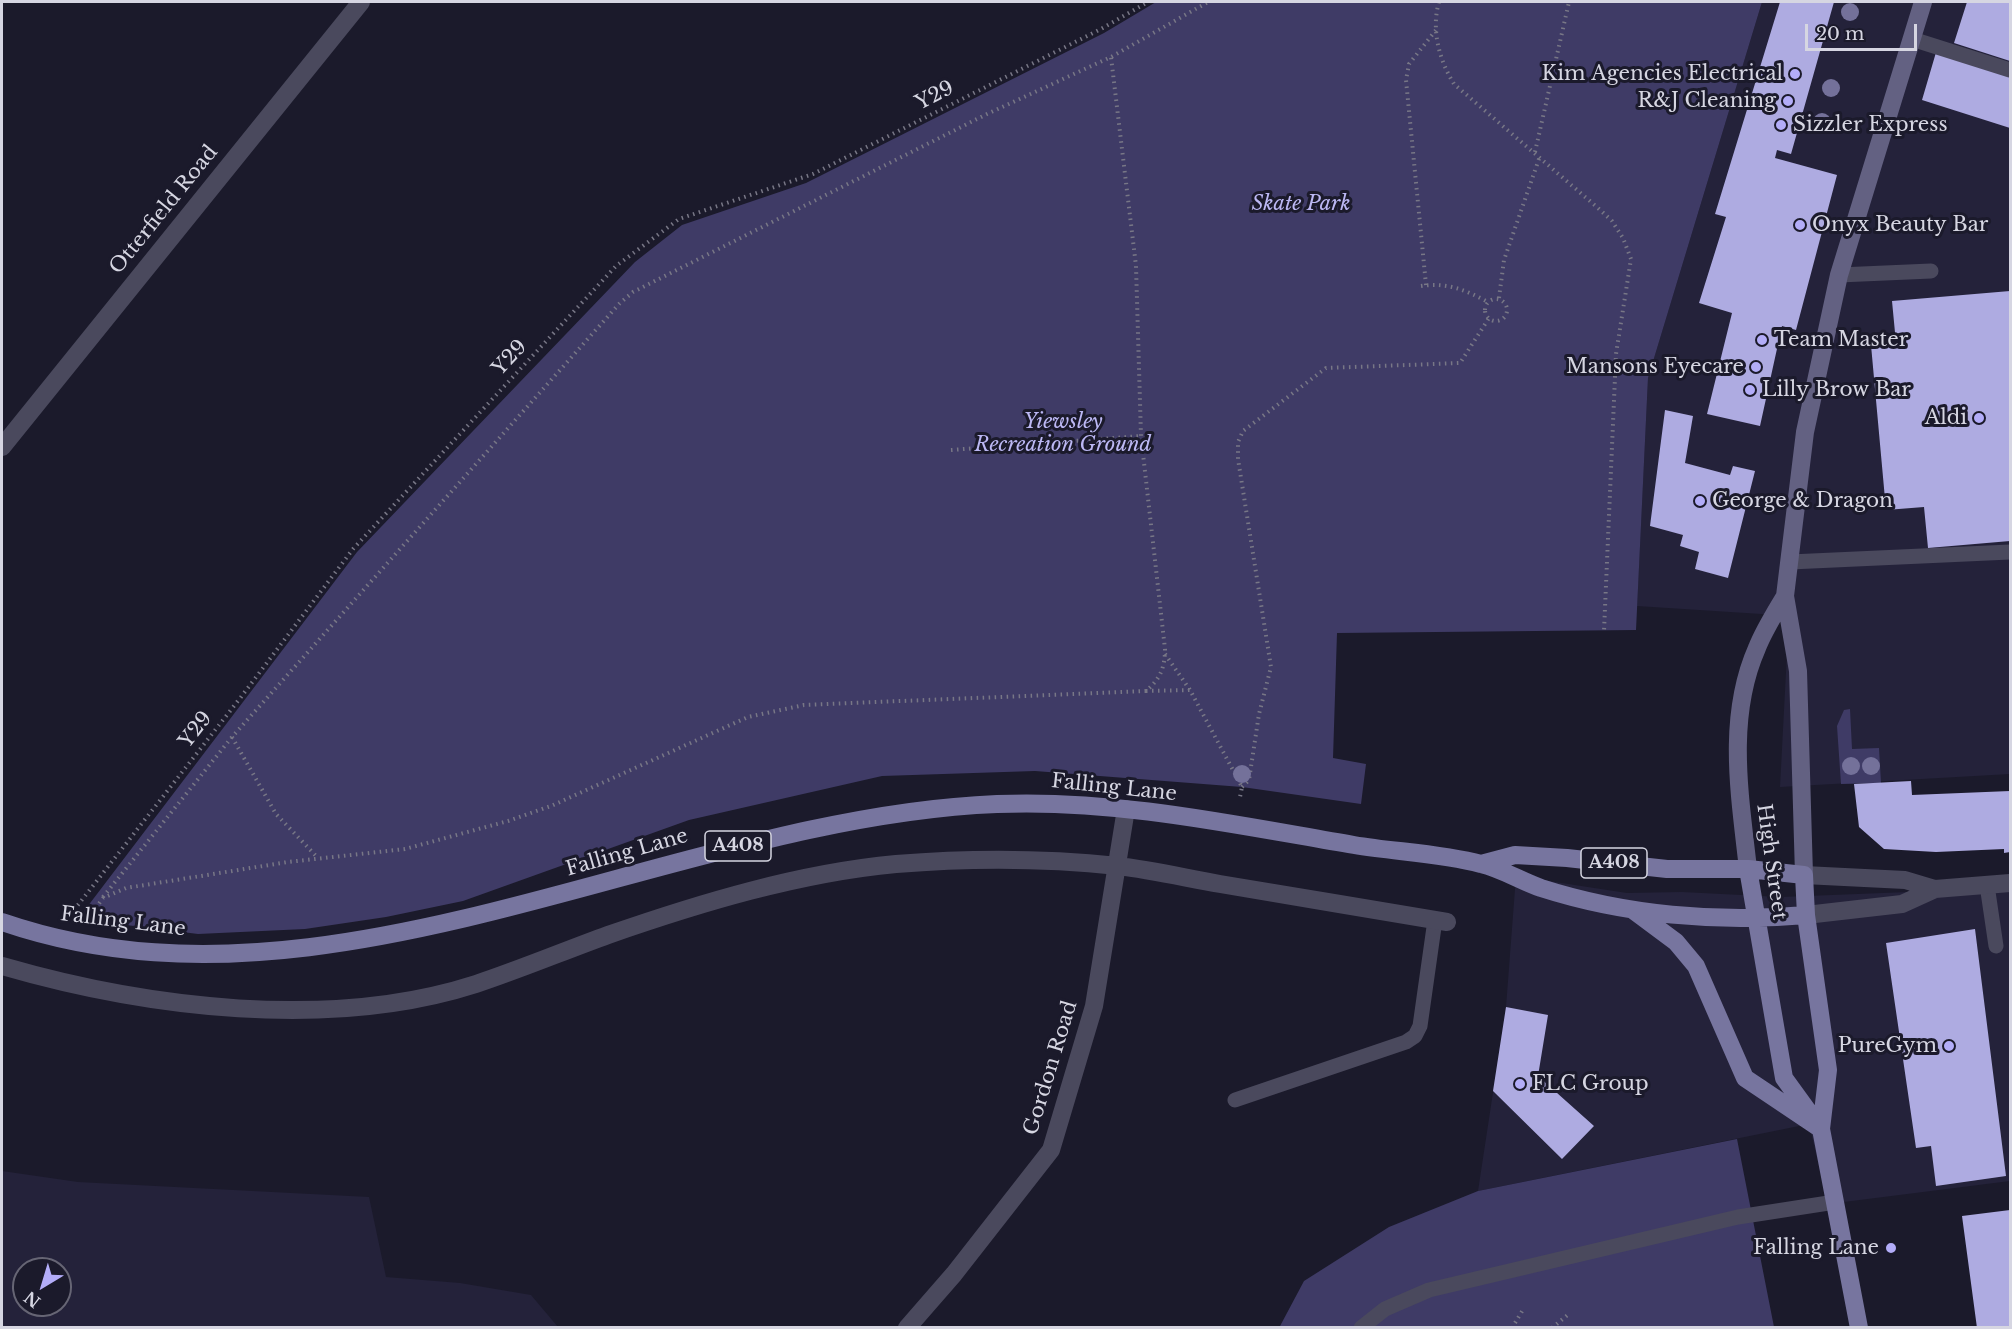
<!DOCTYPE html>
<html>
<head>
<meta charset="utf-8">
<style>
	body { margin:0 }
	#map { position:relative; width:2012px; height:1329px; overflow:hidden; background:#1b1a2b; font-family:"Libre Baskerville",serif }
	canvas { display:block }
	.frame { position:absolute; inset:0; border:3px solid #d6d6e2; pointer-events:none }
	.north { position:absolute; left:12px; top:1257px; width:60px; height:60px; box-sizing:border-box; background:#1b1a2b; border:2px solid #666574; border-radius:50%; rotate:218deg; font-size:16px; font-weight:700; line-height:24px; text-align:center; color:#d6d6e2 }
	.north::after { content:''; display:block; margin:auto; width:21px; height:27px; background:#b3adf9; clip-path:polygon(50% 0,100% 100%,50% 72%,0 100%) }
	.scale { position:absolute; left:1805px; top:24px; width:112px; height:27px; box-sizing:border-box; border:3px solid #d6d6e2; border-top:0; padding-left:8px; font-size:18px; line-height:21px; white-space:nowrap; color:#d6d6e2; -webkit-text-stroke:4px #1b1a2b; paint-order:stroke }
</style>
</head>
<body>
<div id="map">
<canvas width="2012" height="1329"></canvas>
<div class="frame"></div>
<div class="north">N</div>
<div class="scale">20 m</div>
</div>
<script>
const g = document.querySelector('canvas').getContext('2d');
g.lineJoin = 'round';
function paint(path, color) { g.fillStyle = color; g.fill(path, 'evenodd'); }
function trace(path, color, width, dash) { g.strokeStyle = color; g.lineWidth = width; g.lineCap = dash ? 'butt' : 'round'; g.setLineDash(dash || []); g.stroke(path); }
function drawText(font, color, halo, rows, align = 'center') {
  g.font = font + ' "Libre Baskerville",serif'; g.lineWidth = 6; g.setLineDash([]); g.textBaseline = 'middle'; g.strokeStyle = halo; g.fillStyle = color; for (const [text, x, y, turn = 0] of rows) {
    g.save(); g.translate(x, y); g.rotate((+turn || 0) * Math.PI / 180); g.textAlign = isNaN(turn) ? turn : align; if (halo) g.strokeText(text, 0, 0); g.fillText(text, 0, 0); g.restore();
  }
}
const built = new Path2D(`
	M1762,2H1914L1852,220L1777,615L1637,606L1648,378Z
	M1927,2H2010V774L1780,787L1792,557L1808,441L1844,278Z
	M1516,876L1627,893L1682,892L1781,897L2010,888V1181L1828,1204L1809,1124L1478,1191L1506,1007Z
	M2,1171L78,1182L369,1197L386,1277L460,1283L531,1295L558,1327H2ZM24,1269H60V1305H24Z`);
const green = new Path2D(`
	M1156,2H1762L1648,378L1636,630L1337,633L1333,758L1366,764L1361,804L1242,787L1035,771L882,776L689,820L463,901L386,917L305,929L198,934L78,919L357,552L635,262L682,225L806,183L1104,33Z
	M1850,709L1852,749L1879,748L1881,783L1841,784L1837,726L1844,710Z
	M1737,1139L1774,1327L1279,1328L1304,1281L1389,1227L1478,1191Z`);
const building = new Path2D(`
	M1780,2H1834L1791,154L1777,150L1775,158L1837,175L1796,330L1782,326L1760,426L1707,414L1732,313L1699,303L1726,217L1715,214Z
	M1967,2H2010V61L1954,43Z
	M1937,49L2010,76V128L1922,100Z
	M2010,291V541L1928,548L1924,507L1886,510L1871,345L1896,343L1892,301Z
	M1665,410L1693,416L1685,463L1730,475L1733,466L1755,471L1728,578L1695,569L1699,552L1680,546L1683,535L1650,526Z
	M1911,781L1912,795L2010,791V852L2004,853V849L1936,852L1884,849L1859,827L1854,784Z
	M1975,929L2006,1176L1936,1186L1931,1146L1916,1148L1886,943Z
	M1506,1007L1548,1015L1538,1076L1594,1126L1562,1159L1493,1091Z
	M2010,1210V1328H1977L1962,1216Z`);
const path = new Path2D(`
	M1439,2C1431,29 1439,60 1454,84L1598,208L1612,221L1623,238L1631,259L1616,354L1604,631
	M1535,152L1569,2
	M1426,285L1406,80L1409,64L1436,30
	M1421,286C1446,282 1466,290 1488,302
	M1499,298L1504,260L1540,156
	M1485 310a11 11 0 1 1 22 0a11 11 0 1 1-22 0Z
	M951,450L1141,436
	M1165,654L1190,690
	M1146,691L1190,690L1242,787L1240,797
	M232,737L276,814L318,858
	M1242,787L1249,780L1259,714L1271,667L1238,459V442L1243,431L1326,368L1460,363L1489,318
	M103,897L232,737L619,304L633,292L987,114L1111,57L1208,2
	M74,910L241,697L353,549L616,266L679,219L813,174L1101,29L1148,2
	M92,913L103,898L126,888L288,862L405,849L508,821L551,806L748,717L804,705L1146,691C1160,679 1165,668 1165,649L1141,436L1136,266L1111,57
	M1512,1328L1524,1308
	M1552,1328L1570,1313`);
const lane = new Path2D(`
	M1912,39L2010,70
	M1839,275L1931,271
	M1790,562L2010,552
	M1987,885L1996,946
	M1235,1100L1406,1042L1415,1036L1420,1026L1435,920
	M1361,1328L1385,1309L1429,1290L1738,1217L1835,1202`);
const street = new Path2D(`
	M2,447L361,2
	M1804,875L1905,880L1935,889L2010,883
	M1806,915L1902,904L1935,889
	M2,966C147,1008 330,1031 476,984C521,969 564,951 608,935C700,903 799,873 896,864C969,858 1044,858 1118,866C1152,870 1186,878 1220,884C1296,896 1371,910 1447,922
	M907,1328L954,1274L1051,1150L1094,1006L1126,809`);
const secondary = new Path2D(`
	M1748,869C1740,796 1726,718 1757,648C1764,630 1775,613 1785,596
	M1804,875L1798,671L1785,596L1805,432L1839,275L1923,2`);
const primary = new Path2D(`
	M1481,864L1515,855L1567,858L1667,869H1748L1804,875L1806,915L1828,1070L1821,1129L1859,1328
	M1748,869L1784,1078L1813,1118
	M1633,910L1676,942L1696,966L1745,1078L1821,1129
	M2,922C328,1034 671,817 997,804C1116,799 1236,825 1354,845C1395,852 1440,853 1481,864C1502,869 1521,881 1541,888C1625,915 1718,923 1806,915`);
const trees = [
	[1850,12],
	[1831,88],
	[1822,122],
	[1851,766],
	[1871,766],
	[1242,774]
];
const markers = [
	[1795,74,6,"#b3adf9"],
	[1788,101,6,"#b3adf9"],
	[1781,125,6,"#b3adf9"],
	[1800,225,6,"#b3adf9"],
	[1762,340,6,"#b3adf9"],
	[1756,367,6,"#b3adf9"],
	[1750,390,6,"#b3adf9"],
	[1979,418,6,"#b3adf9"],
	[1700,501,6,"#b3adf9"],
	[1949,1046,6,"#b3adf9"],
	[1520,1084,6,"#b3adf9"],
	[1891,1248,6,"#b3adf9"]
];
const shields = [
	[738,846,66],
	[1614,863,66]
];
const shieldNames = [
	["A408",738,846],
	["A408",1614,863]
];
const poiNames = [
	["Kim Agencies Electrical",1783,74],
	["R&J Cleaning",1776,101],
	["Sizzler Express",1793,125,"left"],
	["Onyx Beauty Bar",1812,225,"left"],
	["Team Master",1774,340,"left"],
	["Mansons Eyecare",1744,367],
	["Lilly Brow Bar",1762,390,"left"],
	["Aldi",1967,418],
	["George & Dragon",1712,501,"left"],
	["PureGym",1937,1046],
	["FLC Group",1532,1084,"left"],
	["Falling Lane",1879,1248]
];
const streetNames = [
	["Y29",935,96,-27],
	["Otterfield Road",164,210,-51],
	["Y29",510,358,-47],
	["Y29",196,730,-52],
	["Falling Lane",1114,788,6],
	["Falling Lane",627,853,-16],
	["High Street",1771,862,82],
	["Falling Lane",123,922,7],
	["Gordon Road",1051,1068,-73]
];
const parkNames = [
	["Skate Park",1301,204],
	["Yiewsley",1063,422],
	["Recreation Ground",1063,445]
];
paint(built, '#24223a');
paint(green, '#3f3b66');
paint(building, '#aeabe1');
trace(path, '#787786', 4, [1.5, 4.5]);
trace(lane, '#4a495d', 15);
trace(street, '#4a495d', 18);
trace(secondary, '#636182', 18);
trace(primary, '#77759f', 18);
g.fillStyle = '#74719a';
for (const [x, y] of trees) { g.beginPath(); g.arc(x, y, 9, 0, 2 * Math.PI); g.fill(); }
for (const [x, y, r, color] of markers) { const dot = new Path2D(); dot.arc(x, y, r, 0, 2 * Math.PI); g.fillStyle = color; g.fill(dot); trace(dot, '#1b1a2b', 2); }
for (const [x, y, w] of shields) { const box = new Path2D(); box.roundRect(x - w / 2, y - 15, w, 30, 4.5); g.fillStyle = '#1b1a2b'; g.fill(box); trace(box, '#d6d6e2', 1.5); }
drawText('bold 18px', '#d6d6e2', null, shieldNames);
drawText('20px', '#d6d6e2', '#1b1a2b', poiNames, 'right');
drawText('20px', '#d6d6e2', '#1b1a2b', streetNames);
drawText('italic 20px', '#bcb8f4', '#1b1a2b', parkNames);
</script>
</body>
</html>
